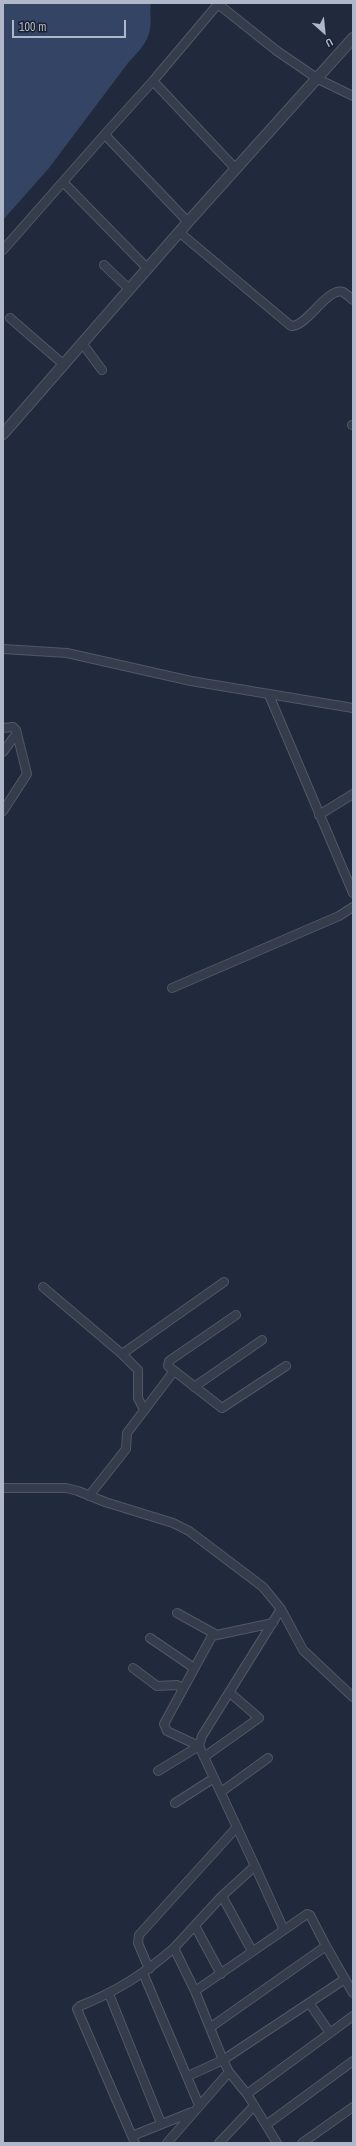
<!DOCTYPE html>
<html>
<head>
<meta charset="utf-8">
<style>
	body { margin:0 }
	#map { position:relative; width:356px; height:2146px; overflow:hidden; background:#212a3c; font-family:"Archivo Narrow",sans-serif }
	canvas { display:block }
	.frame { position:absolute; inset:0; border:4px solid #b0b7c8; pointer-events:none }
	.north { position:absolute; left:304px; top:12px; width:40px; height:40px; -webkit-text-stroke:3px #1a2231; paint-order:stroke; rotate:153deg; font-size:11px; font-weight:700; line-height:16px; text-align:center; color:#b0b7c8 }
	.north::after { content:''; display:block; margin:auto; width:14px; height:18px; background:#b0b7c8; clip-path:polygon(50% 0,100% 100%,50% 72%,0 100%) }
	.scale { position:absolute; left:12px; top:20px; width:114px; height:18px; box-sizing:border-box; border:2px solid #b0b7c8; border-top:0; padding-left:5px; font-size:12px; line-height:14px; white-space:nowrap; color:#b0b7c8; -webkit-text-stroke:3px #1a2231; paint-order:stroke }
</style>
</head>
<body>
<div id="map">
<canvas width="356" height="2146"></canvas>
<div class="frame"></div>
<div class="north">U</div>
<div class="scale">100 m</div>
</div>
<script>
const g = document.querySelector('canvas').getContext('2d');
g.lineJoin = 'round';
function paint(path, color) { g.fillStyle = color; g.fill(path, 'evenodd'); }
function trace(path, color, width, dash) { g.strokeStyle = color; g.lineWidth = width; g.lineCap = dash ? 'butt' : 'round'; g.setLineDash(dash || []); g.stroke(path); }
const water = new Path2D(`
	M3,3H151C149,11 152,20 150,29C148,43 137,53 128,63L49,168L3,220Z`);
const minor = new Path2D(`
	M153,81L235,168
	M63,182L148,269
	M188,222L107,137L106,133L153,81L218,4L277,51L318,79L353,96
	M179,232L291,326C307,327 327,287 343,292C346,294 350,297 353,300
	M3,250L106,133
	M104,265L129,289
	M10,318L63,364
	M82,343L102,370
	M352,425H353
	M3,649L67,653L191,681L353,708
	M269,695L353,893
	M3,728L13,727L16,730L27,774L3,811
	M3,752L17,733
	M319,815L353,794
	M172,988L339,916L353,907
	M43,1287L122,1354L138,1370V1398L144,1410
	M236,1315L169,1361L168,1366L222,1408L286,1366
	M122,1354L224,1282
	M194,1387L262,1340
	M3,1488H66L78,1491L105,1502L173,1523L189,1531L263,1587L281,1609L303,1650L353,1697
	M89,1496L126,1449L127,1433L174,1371
	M281,1609L202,1736L199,1746L255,1866L222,1896L174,1948L195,1991L223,2060L229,2072L247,2094L353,2016
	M177,1613L215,1634
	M150,1638L194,1668
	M133,1668L157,1686L177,1685L183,1688
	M204,1757L259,1718L229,1692
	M158,1771L199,1746L167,1731L164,1724L212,1636L273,1623
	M221,1792L268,1758
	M175,1803L214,1778
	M222,1896L252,1951
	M195,1926L221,1974
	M326,1946L353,1993
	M149,1969L138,1943L139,1935L237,1827
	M143,1973L199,2105
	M195,1991L284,1930L255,1866
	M109,1994L161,2123
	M310,2004L330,2033
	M211,2027L326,1946L310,1915L307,1914L284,1930
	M188,2076L223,2060L345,1979
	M247,2094L277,2143
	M266,2125L353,2061
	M132,2136L192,2112
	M135,2143L77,2009L80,2006C117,1991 144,1974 174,1948
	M167,2143L229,2072
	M219,2143L254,2106
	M302,2143L353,2107`);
const tertiary = new Path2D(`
	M3,434L188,222L353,38`);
paint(water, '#344464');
trace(minor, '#505767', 10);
trace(tertiary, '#505767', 12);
trace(minor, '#353d4c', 8);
trace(tertiary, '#353d4c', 10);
</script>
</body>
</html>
